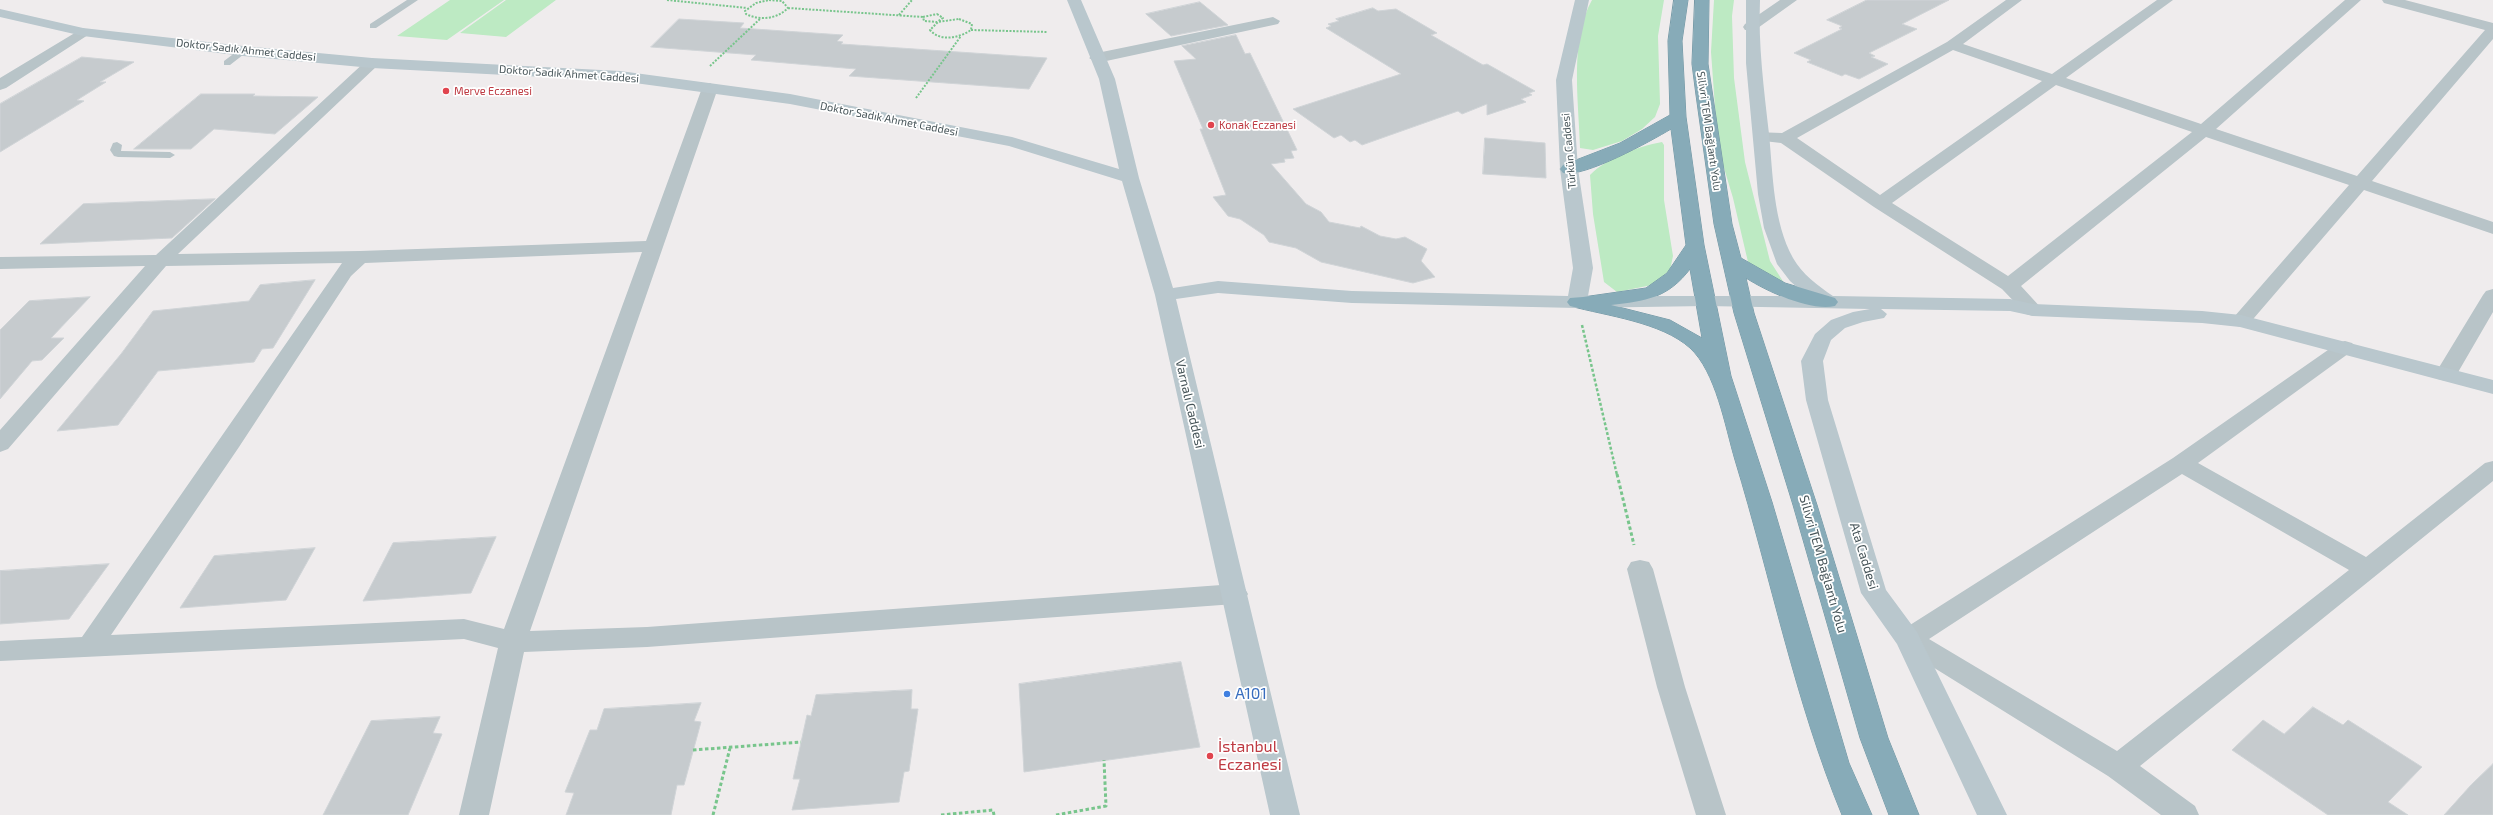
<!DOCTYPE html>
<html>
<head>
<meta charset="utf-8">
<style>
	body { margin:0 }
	canvas { display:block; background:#efeced }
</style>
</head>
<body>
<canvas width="2493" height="815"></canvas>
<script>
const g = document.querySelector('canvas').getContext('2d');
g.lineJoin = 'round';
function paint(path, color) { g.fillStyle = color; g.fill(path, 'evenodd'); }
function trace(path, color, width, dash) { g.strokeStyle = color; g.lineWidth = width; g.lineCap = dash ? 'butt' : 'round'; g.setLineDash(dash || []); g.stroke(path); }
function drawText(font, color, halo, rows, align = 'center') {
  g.font = font + ' "Exo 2",sans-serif'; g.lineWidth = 3.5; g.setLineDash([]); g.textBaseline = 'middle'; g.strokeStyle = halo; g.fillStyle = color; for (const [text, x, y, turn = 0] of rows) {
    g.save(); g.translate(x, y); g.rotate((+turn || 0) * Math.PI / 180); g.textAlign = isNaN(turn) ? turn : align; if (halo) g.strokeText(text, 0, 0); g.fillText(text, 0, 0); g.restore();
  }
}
const green = new Path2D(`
	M450,0H504L447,40L397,36Z
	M506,0H556L506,37L460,33Z
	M1592,0H1664L1658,36L1660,104L1655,117L1642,129L1622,141L1593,150L1580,148C1579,103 1569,40 1592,0Z
	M1714,0H1734L1732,16L1734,78L1745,162L1770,261L1786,286L1748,262L1733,198L1718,148L1711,52Z
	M1662,142L1664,145V200L1673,256L1670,270L1652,285L1617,292L1604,282L1593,214L1590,175C1608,157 1637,147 1662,142Z`);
const building = new Path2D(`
	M1867,0H1949L1902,24L1917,29L1869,53L1875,56L1871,57L1888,64L1859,79L1845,74L1842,76L1807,62L1811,60L1794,53L1842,29L1839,28L1842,26L1827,20Z
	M1200,2L1228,25L1171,36L1146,14Z
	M1373,8L1378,11L1396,9L1437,33L1431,35L1483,65L1487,64L1535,91L1529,93L1532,95L1521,99L1526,102L1487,115V104L1462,114L1458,111L1362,145L1355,140L1350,142L1341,135L1334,138L1293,109L1401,74L1326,28L1331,26L1328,24L1339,21L1336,19Z
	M679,19L744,23L740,28L843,35L837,41L843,42L841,44L1047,58L1029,89L849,76L856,69L751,60L756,55L651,47Z
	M1236,35L1245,54L1250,53L1297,150L1291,151L1294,158L1284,159L1285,162L1271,164L1306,204L1321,212L1329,222L1360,228L1361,226L1380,236L1396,239L1405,237L1427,249L1421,261L1435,277L1413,283L1321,262L1296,248L1269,242L1264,235L1240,219L1228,216L1213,197L1226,195L1200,129H1203L1174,61L1196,59L1182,46Z
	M82,57L134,62L100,82H106L77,100L84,101L0,152V104Z
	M201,94H255L253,96L318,97L275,134L214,129L191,149H134Z
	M1485,138L1545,143L1546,178L1483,174Z
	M215,199L172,238L40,244L83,204Z
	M315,280L273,348L262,349L254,362L158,371L118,425L57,431L121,354L153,311L249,301L260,285Z
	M90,297L51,338H64L42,360L32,361L0,399V330L29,301Z
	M496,537L471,593L363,601L393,543Z
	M315,548L286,600L180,608L214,556Z
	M109,564L69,619L0,624V571Z
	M1181,662L1200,747L1024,772L1019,684Z
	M912,690L911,709H918L909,771L904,772L899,802L792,810L800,779H793L807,715L811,716L816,695Z
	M701,703L694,721L701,722L684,785H677L671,815H566L574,793L565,792L590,730H597L604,709Z
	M2313,707L2343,725L2348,720L2422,767L2388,802L2408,815H2328L2232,750L2263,720L2284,734Z
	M440,717L433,733L442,734L408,815H323L371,721Z
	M2493,764V815H2444L2471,785Z`);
const pathFar2 = new Path2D(`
	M667,0L747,8
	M769,0L782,1L788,8C777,19 760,21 746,14L745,11L756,3Z
	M788,8L923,17
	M937,14L943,18L937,22L924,21L923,17Z
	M899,15L912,0
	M959,19L972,24L971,30C959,38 940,42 930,30L938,22Z
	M971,30L1048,32
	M710,66L761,18
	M916,98L961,36`);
const pathFar1 = new Path2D(`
	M1582,325L1617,475`);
const path = new Path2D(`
	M1617,474L1634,545
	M693,750L801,742
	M713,815L730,748
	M941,815L993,810L994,815
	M1056,815L1106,806L1104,760`);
const lane = new Path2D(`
	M407,0H418L376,28H370V24Z
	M240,49L248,51L230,65H224V61Z
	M117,142L122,145L121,151L170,152L175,155L170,158L118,157L114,156L110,150L113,143Z`);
const street = new Path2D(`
	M1780,0H1797L1755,30H1745L1743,27L1745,24Z
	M2006,0H2022L1963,44L2052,74L2157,0H2173L2066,78L2201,124L2345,0H2361L2216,129L2357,176L2485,30L2384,3L2382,0H2405L2493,23V39L2372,181L2493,222V234L2364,190L2248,325L2241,327L2234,325L2231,321L2234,317L2349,185L2206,137L2021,286L2043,310L2040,314L2033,316L2026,314L2002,289L1874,207L1781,143L1755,140L1753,136L1755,132L1782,133L1947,42ZM1953,50L2042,81L1880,195L1797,138ZM2056,85L2192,132L2008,276L1892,203Z
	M1273,17L1280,21L1278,24L1097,63L1089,58L1097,53Z
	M83,28L90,32L88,35L6,88L0,90V78Z
	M372,58L380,63L377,66L178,254L360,251L646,241L702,88L710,83L718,88L530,631L647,627L1235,584L1244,587L1248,594L1244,601L1235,604L647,647L524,652L489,815H459L498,648L464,639L0,661V641L82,637L342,263L166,266L8,449L0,452V430L145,266L0,269V257L156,255L367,60ZM642,252L504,629L464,619L111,635L239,447L351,276L365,263Z
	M2493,289V312L2457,374L2454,379L2446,381L2438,379L2435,374L2483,295L2486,291Z
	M2345,341L2352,343L2355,347L2352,351L2198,463L2366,557L2485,463L2493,461V481L2140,766L2195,806L2199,815H2161L2108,776L1899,646L1895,639L1899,632L2173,458L2338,343ZM2182,474L2349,570L2117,751L1929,639Z
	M1640,560L1649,562L1653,569L1685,687L1726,815H1696L1657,687L1627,569L1631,562Z`);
const secondary = new Path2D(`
	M1067,0H1081L1115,79L1139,178L1173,288L1218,281L1352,291L1568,296L1573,268L1560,169L1556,80L1575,0H1589L1572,80L1578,169L1593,268L1588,296H1807L1790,281L1777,264L1764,228L1758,194L1746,63V0H1760C1758,45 1764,89 1769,134C1773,174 1773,222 1793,258C1802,274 1818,286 1833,296L2010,299L2033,304L2202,311L2241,315L2493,380V394L2240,327L2202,323L2033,316L2010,311L1881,309L1887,314L1884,318L1863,322L1845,328L1831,340L1823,361L1828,400L1886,590L1917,632L2007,815H1977L1897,644L1861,593L1806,400L1801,361L1815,334L1831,320L1853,312L1870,309L1706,306L1577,308L1352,303L1218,293L1176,299L1300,815H1270L1155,295L1122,181L1009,146L790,104L620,81L372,68L243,56L83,36L0,17V9L83,28L243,46L372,58L620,71L790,94L1012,137L1119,169L1099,79Z`);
const highway = new Path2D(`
	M1674,0H1688L1682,41L1686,117L1704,245L1731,376L1772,502L1849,763L1872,815H1842C1795,701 1771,578 1735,460C1725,426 1716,372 1690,348C1661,322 1607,316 1570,306L1567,302L1570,298L1583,297L1646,288L1667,273L1686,245L1671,129C1651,141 1584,178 1563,173L1560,169L1563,165L1620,143L1670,115L1668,41ZM1690,269L1702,338L1670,320L1611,305C1646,301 1668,298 1690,269Z
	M1695,0H1709L1708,64L1732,224L1741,258L1785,283L1835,298L1838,302L1835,306C1811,312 1766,291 1746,278L1754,313L1817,505L1888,738L1919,815H1889L1860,738L1793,505L1734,313L1714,224L1696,95L1692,64Z`);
const markers = [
	[446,91,4,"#e0444e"],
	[1211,125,4,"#e0444e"],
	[1227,694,4,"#3f7fe0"],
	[1210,756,4,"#e0444e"]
];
const farStreetnames = [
	["Doktor Sadık Ahmet Caddesi",246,50,6],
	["Doktor Sadık Ahmet Caddesi",569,74,4],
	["Doktor Sadık Ahmet Caddesi",889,119,11],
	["Silivri TEM Bağlantı Yolu",1709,131,82],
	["Türkün Caddesi",1569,151,-95]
];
const farHealthnames = [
	["Merve Eczanesi",454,91],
	["Konak Eczanesi",1219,125]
];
const streetNames = [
	["Varnalı Caddesi",1190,404,77],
	["Ata Caddesi",1864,556,73],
	["Silivri TEM Bağlantı Yolu",1823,564,74]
];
const nearShopnames = [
	["A101",1235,694]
];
const nearHealthnames = [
	["İstanbul",1218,747],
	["Eczanesi",1218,765]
];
paint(green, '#bdeac3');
paint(building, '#c6cbce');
trace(building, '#d0d4d7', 1);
trace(highway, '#7296a3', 1);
trace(pathFar2, '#78c58c', 2, [2, 1.5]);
trace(pathFar1, '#78c58c', 2.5, [3, 2]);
trace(path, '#78c58c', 3, [3.5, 2.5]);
paint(lane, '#b8c4c8');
paint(street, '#b8c4c8');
paint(secondary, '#b9c7cd');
paint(highway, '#87abb8');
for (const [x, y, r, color] of markers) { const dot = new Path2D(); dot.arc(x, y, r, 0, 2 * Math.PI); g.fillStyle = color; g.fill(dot); trace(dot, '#fff', 1.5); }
drawText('11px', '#465458', '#fff', farStreetnames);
drawText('11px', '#be3a42', '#fff', farHealthnames, 'left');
drawText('13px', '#465458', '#fff', streetNames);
drawText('16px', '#366cbe', '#fff', nearShopnames, 'left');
drawText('16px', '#be3a42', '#fff', nearHealthnames, 'left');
</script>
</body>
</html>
